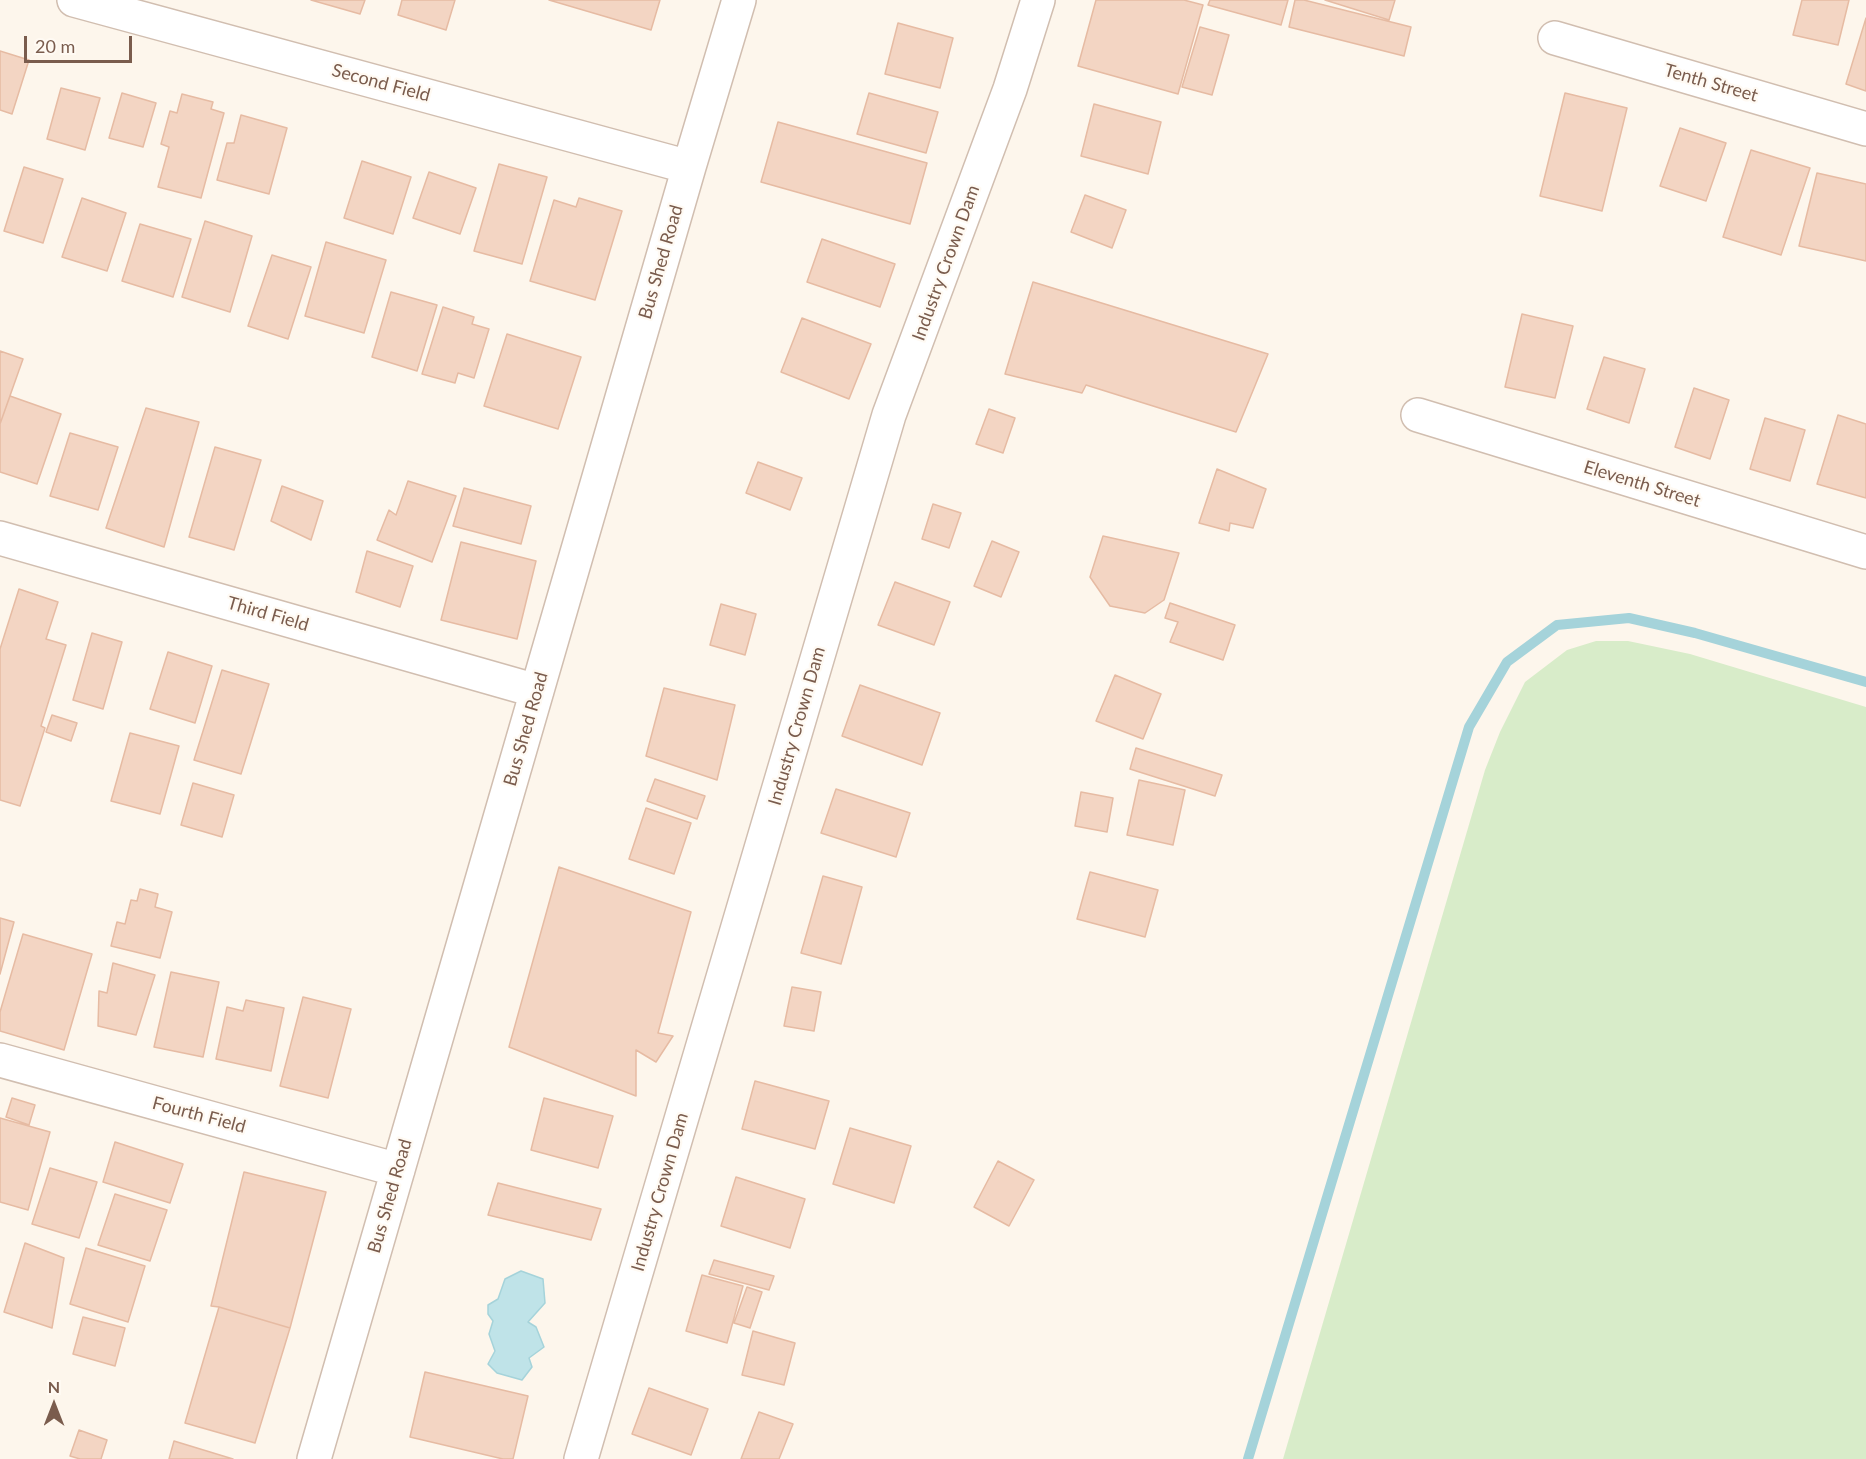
<!DOCTYPE html>
<html>
<head>
<meta charset="utf-8">
<style>
	body { margin:0 }
	#map { position:relative; width:1866px; height:1459px; overflow:hidden; background:#fdf6ec; font-family:Lato,sans-serif }
	canvas { display:block }
	.north { position:absolute; left:24px; top:1375px; width:60px; height:60px; -webkit-text-stroke:4px #fffaf3; paint-order:stroke; rotate:0deg; font-size:16px; font-weight:700; line-height:24px; text-align:center; color:#7a5c4d }
	.north::after { content:''; display:block; margin:auto; width:21px; height:27px; background:#7a5c4d; clip-path:polygon(50% 0,100% 100%,50% 72%,0 100%) }
	.scale { position:absolute; left:24px; top:36px; width:108px; height:27px; box-sizing:border-box; border:3px solid #7a5c4d; border-top:0; padding-left:8px; font-size:18px; line-height:21px; white-space:nowrap; color:#7a5c4d; -webkit-text-stroke:4px #fffaf3; paint-order:stroke }
</style>
</head>
<body>
<div id="map">
<canvas width="1866" height="1459"></canvas>
<div class="north">N</div>
<div class="scale">20 m</div>
</div>
<script>
const g = document.querySelector('canvas').getContext('2d');
g.lineJoin = 'round';
function paint(path, color) { g.fillStyle = color; g.fill(path, 'evenodd'); }
function trace(path, color, width, dash) { g.strokeStyle = color; g.lineWidth = width; g.lineCap = dash ? 'butt' : 'round'; g.setLineDash(dash || []); g.stroke(path); }
function drawText(font, color, halo, rows, align = 'center') {
  g.font = font + ' Lato,sans-serif'; g.lineWidth = 4.5; g.setLineDash([]); g.textBaseline = 'middle'; g.strokeStyle = halo; g.fillStyle = color; for (const [text, x, y, turn = 0] of rows) {
    g.save(); g.translate(x, y); g.rotate((+turn || 0) * Math.PI / 180); g.textAlign = isNaN(turn) ? turn : align; if (halo) g.strokeText(text, 0, 0); g.fillText(text, 0, 0); g.restore();
  }
}
const green = new Path2D(`
	M1596,641H1628L1690,654L1866,707V1459H1283L1485,770L1500,732L1525,682L1567,650Z`);
const water = new Path2D(`
	M521,1271L543,1279L545,1303L528,1322L536,1327L544,1347L529,1358L532,1367L522,1380L497,1373L488,1364L495,1351L489,1334L493,1321L488,1314V1305L498,1299L505,1279Z`);
const stream = new Path2D(`
	M1248,1459L1469,727L1507,662L1557,625L1629,618L1695,633L1866,682`);
const building = new Path2D(`
	M311,0H365L360,14Z
	M402,0H455L446,30L398,15Z
	M549,0H660L651,30Z
	M1096,0H1184L1203,5L1178,94L1078,66Z
	M1210,0H1288L1281,25L1208,5Z
	M1295,0H1304L1411,27L1404,56L1289,27Z
	M1325,0H1395L1389,20Z
	M1802,0H1849L1838,45L1793,35Z
	M1866,18V91L1846,84Z
	M898,23L953,38L940,88L885,74Z
	M1200,27L1229,35L1212,95L1182,87Z
	M0,51L29,60L12,114L0,110Z
	M61,88L100,98L85,150L47,139Z
	M122,93L156,103L143,147L109,138Z
	M869,93L938,112L926,153L857,134Z
	M1565,93L1627,108L1602,211L1540,196Z
	M182,94L213,102L211,109L224,113L201,198L158,187L169,147L161,144L170,111L177,113Z
	M1094,104L1161,122L1148,174L1081,156Z
	M241,115L287,128L269,194L217,180L227,143H234Z
	M778,122L927,163L910,224L761,182Z
	M1680,128L1726,143L1706,201L1660,186Z
	M1751,150L1810,168L1781,255L1723,237Z
	M362,161L411,177L393,234L344,218Z
	M499,164L547,177L522,264L474,251Z
	M24,167L63,179L43,243L4,231Z
	M429,172L476,188L460,234L413,218Z
	M1817,173L1866,184V261L1799,246Z
	M1085,195L1126,210L1112,248L1071,232Z
	M82,198L126,213L107,271L62,257Z
	M579,198L622,211L595,300L530,281L554,200L576,207Z
	M205,221L252,236L230,312L182,297Z
	M140,224L191,239L173,297L122,281Z
	M822,239L895,264L880,307L807,282Z
	M326,242L386,260L364,333L305,316Z
	M272,255L311,267L288,339L248,326Z
	M1033,282L1268,354L1236,432L1086,385L1082,393L1005,374Z
	M391,292L437,305L417,371L372,357Z
	M443,307L474,317L472,324L489,329L474,378L458,373L455,383L422,374Z
	M1522,314L1573,326L1555,398L1505,387Z
	M802,318L871,344L849,399L781,372Z
	M507,334L581,357L558,429L484,406Z
	M0,351L23,359L0,424Z
	M1604,357L1645,369L1629,423L1587,409Z
	M1694,388L1729,400L1710,459L1675,447Z
	M10,396L61,414L37,484L0,472V424Z
	M146,408L199,422L164,547L106,528Z
	M989,409L1015,418L1003,453L976,444Z
	M1838,415L1866,424V498L1817,484Z
	M1765,418L1805,430L1790,481L1750,469Z
	M70,433L118,447L98,510L50,496Z
	M215,447L261,460L234,550L189,537Z
	M758,462L802,478L790,510L746,493Z
	M1217,469L1266,489L1253,528L1230,523L1229,531L1199,523Z
	M408,481L456,496L432,562L377,540L389,510L396,515Z
	M282,486L323,501L311,540L271,521Z
	M464,488L531,506L521,544L453,526Z
	M933,504L961,513L949,548L922,539Z
	M1103,536L1179,553L1164,600L1145,613L1110,606L1090,577Z
	M992,541L1019,552L1001,597L974,586Z
	M461,542L536,561L517,639L441,620Z
	M367,551L413,566L400,607L356,592Z
	M895,582L950,602L934,645L878,625Z
	M19,589L58,602L46,639L66,645L41,726L45,728L20,806L0,800V649Z
	M1170,603L1235,625L1223,660L1170,642L1178,622L1165,618Z
	M721,604L756,614L745,655L710,645Z
	M92,633L122,642L103,709L73,700Z
	M168,652L212,666L195,723L150,709Z
	M222,670L269,684L241,774L194,760Z
	M1115,675L1161,694L1143,739L1096,721Z
	M860,685L940,713L922,765L842,736Z
	M664,688L735,705L717,780L646,756Z
	M52,715L77,723L71,741L46,732Z
	M130,733L179,746L160,814L111,801Z
	M1136,748L1222,775L1215,796L1130,769Z
	M655,779L705,796L697,819L647,801Z
	M1139,780L1185,790L1173,845L1127,835Z
	M193,783L234,795L222,837L181,825Z
	M836,789L910,813L896,857L821,833Z
	M1081,792L1113,798L1107,832L1075,826Z
	M646,808L691,823L674,874L629,859Z
	M559,867L691,912L658,1033L673,1036L656,1062L636,1050V1096L509,1047Z
	M1090,872L1158,890L1145,937L1077,919Z
	M823,876L862,887L841,964L801,953Z
	M140,889L158,894L155,907L172,912L160,958L111,946L117,922L125,924L131,900L137,901Z
	M0,918L14,922L0,974Z
	M23,934L92,954L64,1050L0,1031V1012Z
	M113,963L155,975L136,1035L98,1026L99,991L107,993Z
	M171,972L219,982L203,1057L154,1047Z
	M792,987L821,992L814,1031L784,1026Z
	M303,997L351,1009L328,1098L280,1086Z
	M246,1000L284,1008L271,1071L216,1059L227,1007L243,1011Z
	M755,1081L829,1101L815,1149L742,1129Z
	M12,1098L35,1105L29,1125L6,1117Z
	M544,1098L613,1116L598,1168L531,1150Z
	M0,1118L50,1132L28,1210L0,1202Z
	M850,1128L911,1146L894,1203L833,1184Z
	M115,1142L183,1164L170,1203L103,1182Z
	M998,1161L1034,1180L1009,1226L974,1207Z
	M50,1168L97,1182L79,1238L32,1224Z
	M244,1172L326,1192L290,1328L219,1307L211,1306Z
	M736,1177L805,1199L790,1248L721,1226Z
	M498,1183L601,1209L591,1240L488,1215Z
	M115,1194L167,1210L150,1261L98,1245Z
	M25,1243L64,1258L52,1328L4,1312Z
	M86,1248L145,1266L128,1322L70,1304Z
	M714,1260L774,1276L769,1290L709,1274Z
	M702,1275L743,1286L727,1343L686,1331Z
	M747,1287L762,1292L750,1328L734,1323Z
	M219,1307L290,1328L255,1443L185,1423Z
	M83,1317L125,1328L115,1366L73,1354Z
	M753,1331L795,1343L784,1385L742,1375Z
	M425,1372L528,1396L513,1459H503L410,1437Z
	M649,1388L708,1409L691,1455L632,1434Z
	M759,1412L793,1424L779,1459H741Z
	M79,1430L107,1440L101,1459H80L70,1456Z
	M174,1441L233,1459H169Z`);
const minor = new Path2D(`
	M74,0L689,167
	M1555,38L1866,129
	M1418,415L1866,552
	M0,538L537,691
	M0,1060L398,1170
	M314,1459L689,167L739,0
	M581,1459L889,415L1010,89L1038,0`);
const streetNames = [
	["Second Field",381,83,15],
	["Tenth Street",1711,83,16],
	["Bus Shed Road",661,262,-74],
	["Industry Crown Dam",946,263,-70],
	["Eleventh Street",1642,484,17],
	["Third Field",268,614,16],
	["Industry Crown Dam",797,726,-74],
	["Bus Shed Road",526,729,-74],
	["Fourth Field",199,1115,15],
	["Industry Crown Dam",660,1192,-74],
	["Bus Shed Road",390,1196,-74]
];
paint(green, '#d8ecc9');
paint(water, '#bfe3e8');
trace(water, '#a5d3da', 1.5);
trace(stream, '#a5d3da', 10);
paint(building, '#f3d5c3');
trace(building, '#e6bba3', 1.5);
trace(minor, '#d1beb0', 36);
trace(minor, '#fff', 33);
drawText('18px', '#7a5c4d', '#fffaf3', streetNames);
</script>
</body>
</html>
